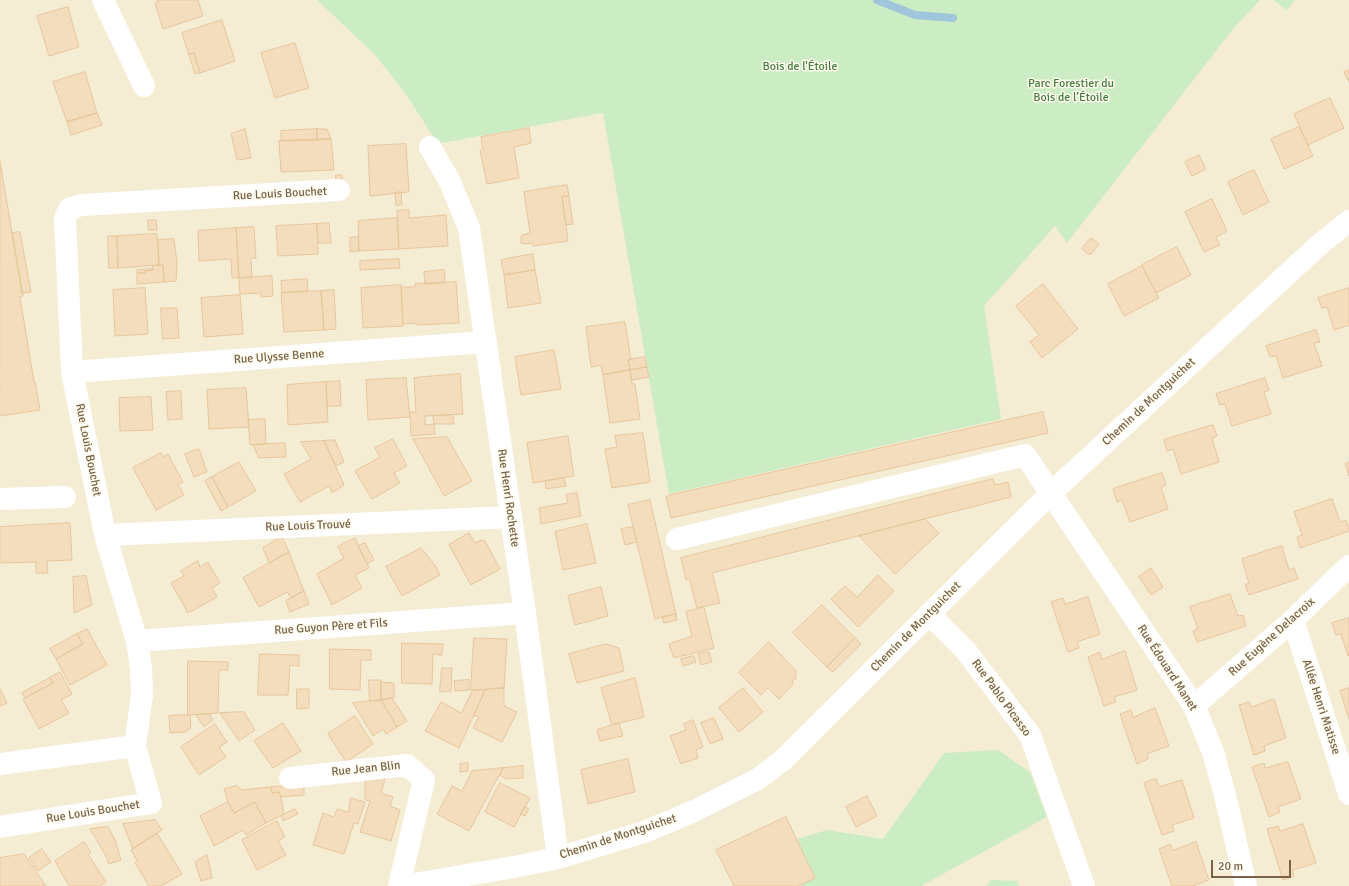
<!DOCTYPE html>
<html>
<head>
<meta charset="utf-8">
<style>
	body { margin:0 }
	#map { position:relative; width:1349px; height:886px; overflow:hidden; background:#fdf9e6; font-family:Signika,sans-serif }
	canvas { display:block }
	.scale { position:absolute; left:1211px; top:860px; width:80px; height:18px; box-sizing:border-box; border:2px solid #786349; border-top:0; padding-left:5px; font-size:12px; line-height:14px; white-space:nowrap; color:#786349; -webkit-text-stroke:3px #fffbee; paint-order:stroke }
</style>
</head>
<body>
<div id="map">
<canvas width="1349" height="886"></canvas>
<div class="scale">20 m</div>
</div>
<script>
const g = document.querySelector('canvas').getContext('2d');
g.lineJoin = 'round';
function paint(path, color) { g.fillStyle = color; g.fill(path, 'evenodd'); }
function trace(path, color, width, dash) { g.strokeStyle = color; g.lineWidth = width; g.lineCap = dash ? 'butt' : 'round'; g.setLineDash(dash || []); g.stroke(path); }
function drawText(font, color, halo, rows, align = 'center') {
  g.font = font + ' Signika,sans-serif'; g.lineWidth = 3; g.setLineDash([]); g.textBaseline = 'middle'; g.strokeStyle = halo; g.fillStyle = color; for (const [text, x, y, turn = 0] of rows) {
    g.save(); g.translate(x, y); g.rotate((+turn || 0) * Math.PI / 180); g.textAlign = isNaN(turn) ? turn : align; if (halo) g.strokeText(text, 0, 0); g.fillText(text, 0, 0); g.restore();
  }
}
const residential = new Path2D(`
	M0,0H317L375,55L405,93L438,144L603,113L1256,0H1273L1287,10L1295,0H1349V886H0Z`);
const green = new Path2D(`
	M317,0H1260L1233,29L1067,243L1055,226L984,306L1001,419L669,494L603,113L438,144L405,93L375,55Z
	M1273,0H1295L1287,10Z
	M998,750L1030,772L1047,817L921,886H798L815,878L797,839L827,830L883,839L944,753Z
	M991,880L1017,881L1019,886H986Z`);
const stream = new Path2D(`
	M877,0L915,15L953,18`);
const building = new Path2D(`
	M157,0H198L203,16L163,29L155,3L158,2Z
	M68,7L79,47L49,56L37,16Z
	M222,20L235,61L200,73L194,53L189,55L182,33Z
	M295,43L309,88L275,98L261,53Z
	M194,53L200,73L195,74L189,55Z
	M1349,70V82L1344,72Z
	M85,72L97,113L67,122L53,82Z
	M1330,98L1344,128L1308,145L1294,114Z
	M97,113L102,125L71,135L67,122Z
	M1299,127L1313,156L1284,169L1271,139Z
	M529,128L531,143L514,147L519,178L487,184L480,150H483L481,137Z
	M245,129L251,158L237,160L231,134Z
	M317,129V140L281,141V131Z
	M317,129H327L331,139L317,140Z
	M331,139L334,170L281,172L279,141Z
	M406,144L409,192L370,196L368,146Z
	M1199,155L1206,169L1192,176L1185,162Z
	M0,162L23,296L20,297L34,382H35L40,410L0,416Z
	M1254,170L1269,202L1243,215L1228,182Z
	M336,175H342V183H336Z
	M567,185L569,196L562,197L568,241L533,246L532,243L525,244L521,243V238L522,235L530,233L524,192Z
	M401,192L402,205H396L395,193Z
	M569,196L573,224L566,225L562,197Z
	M1212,199L1227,231L1216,237L1220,245L1204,252L1185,212Z
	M409,210V218L446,215L448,246L399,249L397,211Z
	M397,218L399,249L359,251L358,221Z
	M148,220H156L157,230H149Z
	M329,223L331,243H318L317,224Z
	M317,224L318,254L278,256L276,226Z
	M254,227L256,258H251L252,277L239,278L236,228Z
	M236,228L239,278H232L231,259L199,261L198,231Z
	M20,232L31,292L22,293L12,233Z
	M157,234L159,265L118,268L117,236Z
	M108,236H117L118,268H109Z
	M358,237L359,251L350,252V238Z
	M1091,238L1099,244L1090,255L1082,249Z
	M174,239L177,263L176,281L164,282L163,265H159L158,240Z
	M1177,247L1191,275L1156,293L1142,265Z
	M533,254L535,270L504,275L501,260Z
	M399,259L400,268L360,270V261Z
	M163,265L164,282L137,284V273H145V271L153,270V266Z
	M1142,266L1159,298L1124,316L1108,284Z
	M153,269V270L145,271V273H137V270Z
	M444,270L445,283L425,284L424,272Z
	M535,270L541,303L508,308L504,275Z
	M272,276L273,296L261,297V293L240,294L239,278Z
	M307,279L308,291L282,293L281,281Z
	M456,282L459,323L417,325V323L403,324L401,287H415V284Z
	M1043,284L1078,329L1042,358L1030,342L1039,335L1016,306Z
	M401,285L403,326L363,328L361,288Z
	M145,288L148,334L115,336L113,290Z
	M1349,288V325L1334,330L1327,307L1322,308L1318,298Z
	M334,290L336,329L324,330L321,291Z
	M321,291L324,330L284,332L281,293Z
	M240,295L243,334L204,337L201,298Z
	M161,308H177L179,338L163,339Z
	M625,322L631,360H628L630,370L603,375L601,365L591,367L586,327Z
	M1316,330L1320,342L1314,343L1322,366L1283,378L1276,356L1270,357L1266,346Z
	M554,350L561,389L521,395L515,357Z
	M645,357L647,367L630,370L628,360Z
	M647,367L649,377L632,380L630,370Z
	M630,370L632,384H635L640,419L610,423L603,375Z
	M460,374L463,414L425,416V425L434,424L435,434L411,436L410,412H416L414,378Z
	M406,378L410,417L368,420L366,380Z
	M1265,378L1269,390L1264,392L1271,414L1232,426L1225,404L1220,405L1216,394Z
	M340,381L341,406H327L326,382Z
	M326,382L328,422L288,425L287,385Z
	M246,388L249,427L209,429L207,390Z
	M181,391L182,419L168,420L166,392Z
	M151,397L153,430L120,431L119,398Z
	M1043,412L1048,433L671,518L666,497L670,495Z
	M453,415L454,424H434L433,416Z
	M265,419L266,444L250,445L248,420Z
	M1213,425L1217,436L1212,438L1219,462L1181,474L1173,449L1167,451L1164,440Z
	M643,433L650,482L612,488L605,449L617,447L615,436Z
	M568,436L574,476L533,483L527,443Z
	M447,437L472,481L444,496L413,439Z
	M393,439L407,466L394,473L400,483L372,499L355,471L380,457L375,448Z
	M328,440H335L344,462L336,466L324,441Z
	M324,441L344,485L332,493L329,486L300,502L284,474L311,459L301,442Z
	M285,443L286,457L259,458L253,445Z
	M199,449L207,472L194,477L185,454Z
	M161,453L163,457L168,454L183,482L178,485L184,495L156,510L133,468Z
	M239,462L256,491L228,507L212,477Z
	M1349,462V476L1345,464Z
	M1162,473L1166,485L1161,487L1168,509L1130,522L1122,500L1117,502L1113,489Z
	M212,477L228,507L221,511L205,481Z
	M564,478L566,486L546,489L545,481Z
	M993,479L995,485L1008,482L1011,497L712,573L720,603L697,608L689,578L686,580L681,558Z
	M577,493L581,516L541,524L539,508L568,503L566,495Z
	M1332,499L1340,522L1346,520L1349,531L1300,548L1297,537L1302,535L1294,512Z
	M650,500L676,614L655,619L628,505Z
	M925,519L939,533L895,574L859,536Z
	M70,523L72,560L47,561L48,573H36V562L0,563V527Z
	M587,524L596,563L563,570L555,532Z
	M633,527L637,542L625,545L621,529Z
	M469,533L475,543L482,540L485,541L500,569L471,585L449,545Z
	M282,537L289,552L269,563L263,548Z
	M355,538L369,568L355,575L362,588L332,605L317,574L344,558L338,547Z
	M365,543L374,560L367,564L358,546Z
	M1282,546L1289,570L1294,568L1298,579L1249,595L1245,585L1249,583L1242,559Z
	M421,548L435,565L440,575L402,596L386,567Z
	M289,552L304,591L291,598L287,592L259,607L243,578Z
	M198,561L200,567L208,562L220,583L212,588L217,597L188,613L171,583L184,576L181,571Z
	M1151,568L1163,587L1151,595L1139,577Z
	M878,575L894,591L858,627L831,599L845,586L857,597Z
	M86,576L92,605L74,613L73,577Z
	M601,587L608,616L575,625L568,596Z
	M304,591L309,604L290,612L286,601Z
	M1230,594L1238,616L1243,615L1246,626L1197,642L1193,631L1198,629L1190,607Z
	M1088,597L1100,634L1077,642L1079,648L1068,652L1051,602L1063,598L1065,604Z
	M822,605L855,638L827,667L793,633Z
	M704,607L714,648L674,658L669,644L692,636L686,612Z
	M676,614L677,620L664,623L662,617Z
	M1349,618V655L1348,656L1341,634L1336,635L1332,623Z
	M87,629L107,665L70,685L56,659L83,644L77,634Z
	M77,634L83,644L56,659L50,649Z
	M474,638L507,639L504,688L471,690Z
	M855,638L861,644L833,672L827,667Z
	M769,642L796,671V679H794L792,682L793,684L779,699L768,688L761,695L739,673Z
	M402,643L443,644L442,655L433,654L432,684L402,683Z
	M606,644L619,648L624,671L577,683L569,654Z
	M330,649L371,650V660H361L360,690L330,689Z
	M1125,651L1137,690L1114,697L1116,702L1104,706L1088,657L1100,652L1102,659Z
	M709,652L712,662L701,665L698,654Z
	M260,654L299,655V666L290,665L288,695H258Z
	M694,656L696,662L683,666L681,659Z
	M188,661L228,662V670H219L218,713L188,715Z
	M442,668H452L451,691L440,692Z
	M60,672L72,694L61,700L69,713L39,729L23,699L53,683L50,678Z
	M50,678L53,683L25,698L22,693Z
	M635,678L644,717L612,725L601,688Z
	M369,680H381V700L370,701Z
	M469,680V690L455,691L454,681Z
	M381,682L394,683V698L381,700Z
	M504,688V706L517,712L502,742L473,728L479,717L474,715L485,690Z
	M743,688L763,712L739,732L719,708Z
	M1349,688V719L1340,691Z
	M0,689L7,703L0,706Z
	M297,689H309V708L297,709Z
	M473,690H485L459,748L425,731L441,702L461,713Z
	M392,698L407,721L397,727L381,700Z
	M1274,699L1286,738L1264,746L1265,751L1254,755L1239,705L1249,702L1251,707Z
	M381,700L397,727L386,734L383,729L373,736L353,703Z
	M1155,708L1169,746L1147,754L1148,759L1137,764L1120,714L1131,710L1133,717Z
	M244,712L255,730L239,741L220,713Z
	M209,714L213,720L204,727L196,715Z
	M190,715L191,728L185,732L170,733L169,716Z
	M355,716L373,744L346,762L328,734Z
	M714,718L723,739L710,744L701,723Z
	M693,720L703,747L696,750L698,758L681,764L670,736L686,730L684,724Z
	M283,723L301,751L273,768L254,741Z
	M619,723L623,736L600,741L597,730Z
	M215,724L227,742L219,747L226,757L199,775L181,747Z
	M628,759L635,792L588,804L581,770Z
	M1288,762L1301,799L1278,807L1280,812L1269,817L1252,767L1264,763L1265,768Z
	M468,763V771L460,772V764Z
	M523,766V778L506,779L500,775L503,768Z
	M503,768L469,831L437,814L452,786L462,791L472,771Z
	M385,779L381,793L393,797L390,806L400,810L391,841L360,832L370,801L365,800V780Z
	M1156,779L1159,787L1182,780L1194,818L1172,825L1174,831L1162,835L1144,783Z
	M500,783L530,798L514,827L485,812Z
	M304,785V795L281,797L279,792L272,793L271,787Z
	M237,786L242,790L271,787L272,793L279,792L281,797L284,814L266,823L255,802L234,813L228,802L224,789Z
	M867,796L877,816L856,827L846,807Z
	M351,798L365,802L358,824L354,823L344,854L313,845L323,813L334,817L337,809L348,812Z
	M228,802L234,813L255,802L266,823L246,835L243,830L214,846L200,816Z
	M525,807L529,809L525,816L521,814Z
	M295,809L298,814L283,821L281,816Z
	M786,817L815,878L798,886H734L716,850Z
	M155,820L162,830L133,849L123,824Z
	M277,821L285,837L278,841L286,855L257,870L242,840Z
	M1303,824L1316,863L1293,870L1294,876L1283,880L1267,829L1278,826L1280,831Z
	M108,827L115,840L121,860L109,864L105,854L90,829Z
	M157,833L182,874L161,886H149L135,863L137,861L131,850Z
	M84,842L91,852L88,854L106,882L100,886H69L55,861Z
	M1196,842L1209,880L1193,886H1172L1159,849L1170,844L1173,850Z
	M42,849L51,862L38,871L29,858Z
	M24,854L46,886H0V858Z
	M207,855L212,878L201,881L195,862Z`);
const minor = new Path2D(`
	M103,0L144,86
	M430,147L449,180L469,228L525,613L558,858
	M72,372L486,342
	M0,499L65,497
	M105,535L511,517
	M677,539L1025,455L1194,706L1213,752L1225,795L1246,886
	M929,614L966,651L1030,735L1084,886
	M1293,620L1349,794
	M137,641L525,613
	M1194,706L1293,620L1349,566
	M0,764L135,746
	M290,778L407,765L424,780L399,886
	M0,827L151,803L135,746L142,695L141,669L137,641L105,535L72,372L65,219L69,209L81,205L339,190
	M402,886L514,867L558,858L644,832L694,811L758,779L783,760L1051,493L1319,245L1349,221`);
const parkNames = [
	["Bois de l'Étoile",800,67],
	["Parc Forestier du",1071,84],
	["Bois de l’Étoile",1071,98]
];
const streetNames = [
	["Rue Louis Bouchet",280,194,-3],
	["Rue Ulysse Benne",279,357,-4],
	["Chemin de Montguichet",1149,402,-43],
	["Rue Louis Bouchet",88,450,79],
	["Rue Henri Rochette",508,498,82],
	["Rue Louis Trouvé",308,526,-2],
	["Rue Guyon Père et Fils",331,627,-4],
	["Chemin de Montguichet",916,627,-45],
	["Rue Eugène Delacroix",1272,637,-42],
	["Rue Édouard Manet",1167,668,57],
	["Rue Pablo Picasso",1001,698,54],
	["Allée Henri Matisse",1321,707,72],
	["Rue Jean Blin",366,769,-6],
	["Rue Louis Bouchet",93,812,-9],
	["Chemin de Montguichet",618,837,-18]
];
paint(residential, '#f5ecd4');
paint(green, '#ccecc4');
trace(stream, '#9fc6da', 8);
paint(building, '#f4ddbd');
trace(building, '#e7c79c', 1);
trace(minor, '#fff', 22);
drawText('12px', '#477f41', '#fffbee', parkNames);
drawText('12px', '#786349', '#fffbee', streetNames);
</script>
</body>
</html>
